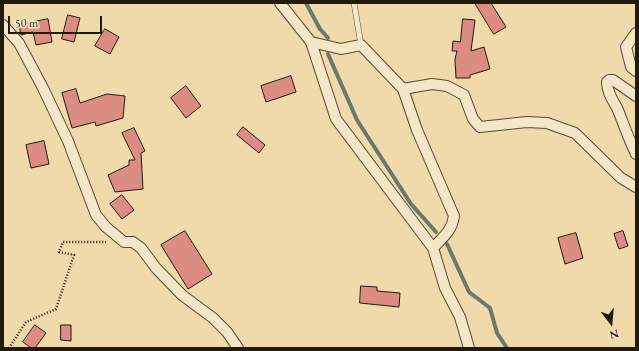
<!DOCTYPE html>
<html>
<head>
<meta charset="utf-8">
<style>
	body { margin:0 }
	#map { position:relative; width:639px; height:351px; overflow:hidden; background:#f0d9ab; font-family:"EB Garamond",serif }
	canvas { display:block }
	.frame { position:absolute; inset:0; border:4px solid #23190f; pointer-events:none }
	.north { position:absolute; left:591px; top:303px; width:40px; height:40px; -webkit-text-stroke:3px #f5e6c8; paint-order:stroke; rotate:164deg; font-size:11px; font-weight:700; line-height:16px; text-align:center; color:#23190f }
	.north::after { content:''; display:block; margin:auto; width:14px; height:18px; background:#23190f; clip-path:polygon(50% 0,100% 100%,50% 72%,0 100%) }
	.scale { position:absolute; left:8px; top:16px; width:94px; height:18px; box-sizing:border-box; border:2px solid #23190f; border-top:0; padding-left:5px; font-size:12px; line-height:14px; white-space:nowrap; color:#23190f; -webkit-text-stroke:3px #f5e6c8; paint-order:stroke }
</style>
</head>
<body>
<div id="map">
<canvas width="639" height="351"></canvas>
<div class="frame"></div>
<div class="north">N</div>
<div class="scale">50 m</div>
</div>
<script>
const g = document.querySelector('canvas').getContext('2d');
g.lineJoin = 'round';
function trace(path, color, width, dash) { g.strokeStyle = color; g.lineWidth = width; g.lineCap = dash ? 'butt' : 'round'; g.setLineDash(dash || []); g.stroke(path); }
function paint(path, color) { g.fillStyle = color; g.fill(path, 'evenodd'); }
const stream = new Path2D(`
	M306,3L320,29L328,38
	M328,54L357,120L411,204L436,232
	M447,244L469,292L490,308L497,333L507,348`);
const building = new Path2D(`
	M475,3H491L506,27L494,34Z
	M68,15L80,18L74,42L62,39Z
	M48,19L52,42L36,45L33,32L21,35L19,25Z
	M463,19L475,20L471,51L484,47L490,69L470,75V78H456L455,59L457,51H452L453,41L460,42Z
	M105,29L119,37L110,54L95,46Z
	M291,76L296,92L266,102L261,86Z
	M186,86L201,106L186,118L171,98Z
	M76,89L80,103L107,94L125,96L123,118L96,126L95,122L72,128L62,93Z
	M243,127L265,145L259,153L237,135Z
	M134,128L145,151L141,153L143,189L115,192L108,175L129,165V160H135L122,133Z
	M44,141L49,164L31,168L26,145Z
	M122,195L134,210L122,219L110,204Z
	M185,231L212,274L188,289L161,245Z
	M623,231L628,246L619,249L614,234Z
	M576,233L583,258L565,264L558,238Z
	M361,286L377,287V291L400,293L399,307L360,303Z
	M35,325L46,333L35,348H31L23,342Z
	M61,325H71V341L61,340Z`);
const path = new Path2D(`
	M9,348L26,322L56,309L74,255L59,252L63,242H106`);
const service = new Path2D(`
	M354,3L361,45`);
const minor = new Path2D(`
	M280,3L311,42L336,119L433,248L445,288L460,317L469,348
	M3,25L19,43L43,88L68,141L96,215L106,227L124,242H133L141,248L156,268L182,295L213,318L227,332L238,348
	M636,33L626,47L631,67L636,71
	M311,42L341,49L361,45L403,89L417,130L454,216C452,231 443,237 433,248
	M403,89L432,84L447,86L464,95L473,119L480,127L527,122L547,123L575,133L621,178L636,187
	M636,96L613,80H609L607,82C607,93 613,100 618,110C624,125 629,140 636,154`);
trace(stream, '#6a7a6a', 4);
paint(building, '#dc8d82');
trace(building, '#23190f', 1);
trace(service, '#564936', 6);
trace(minor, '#564936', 12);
trace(path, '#23190f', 2.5, [1, 2]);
trace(service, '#f5e6c8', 5);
trace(minor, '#f5e6c8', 10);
</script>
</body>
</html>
